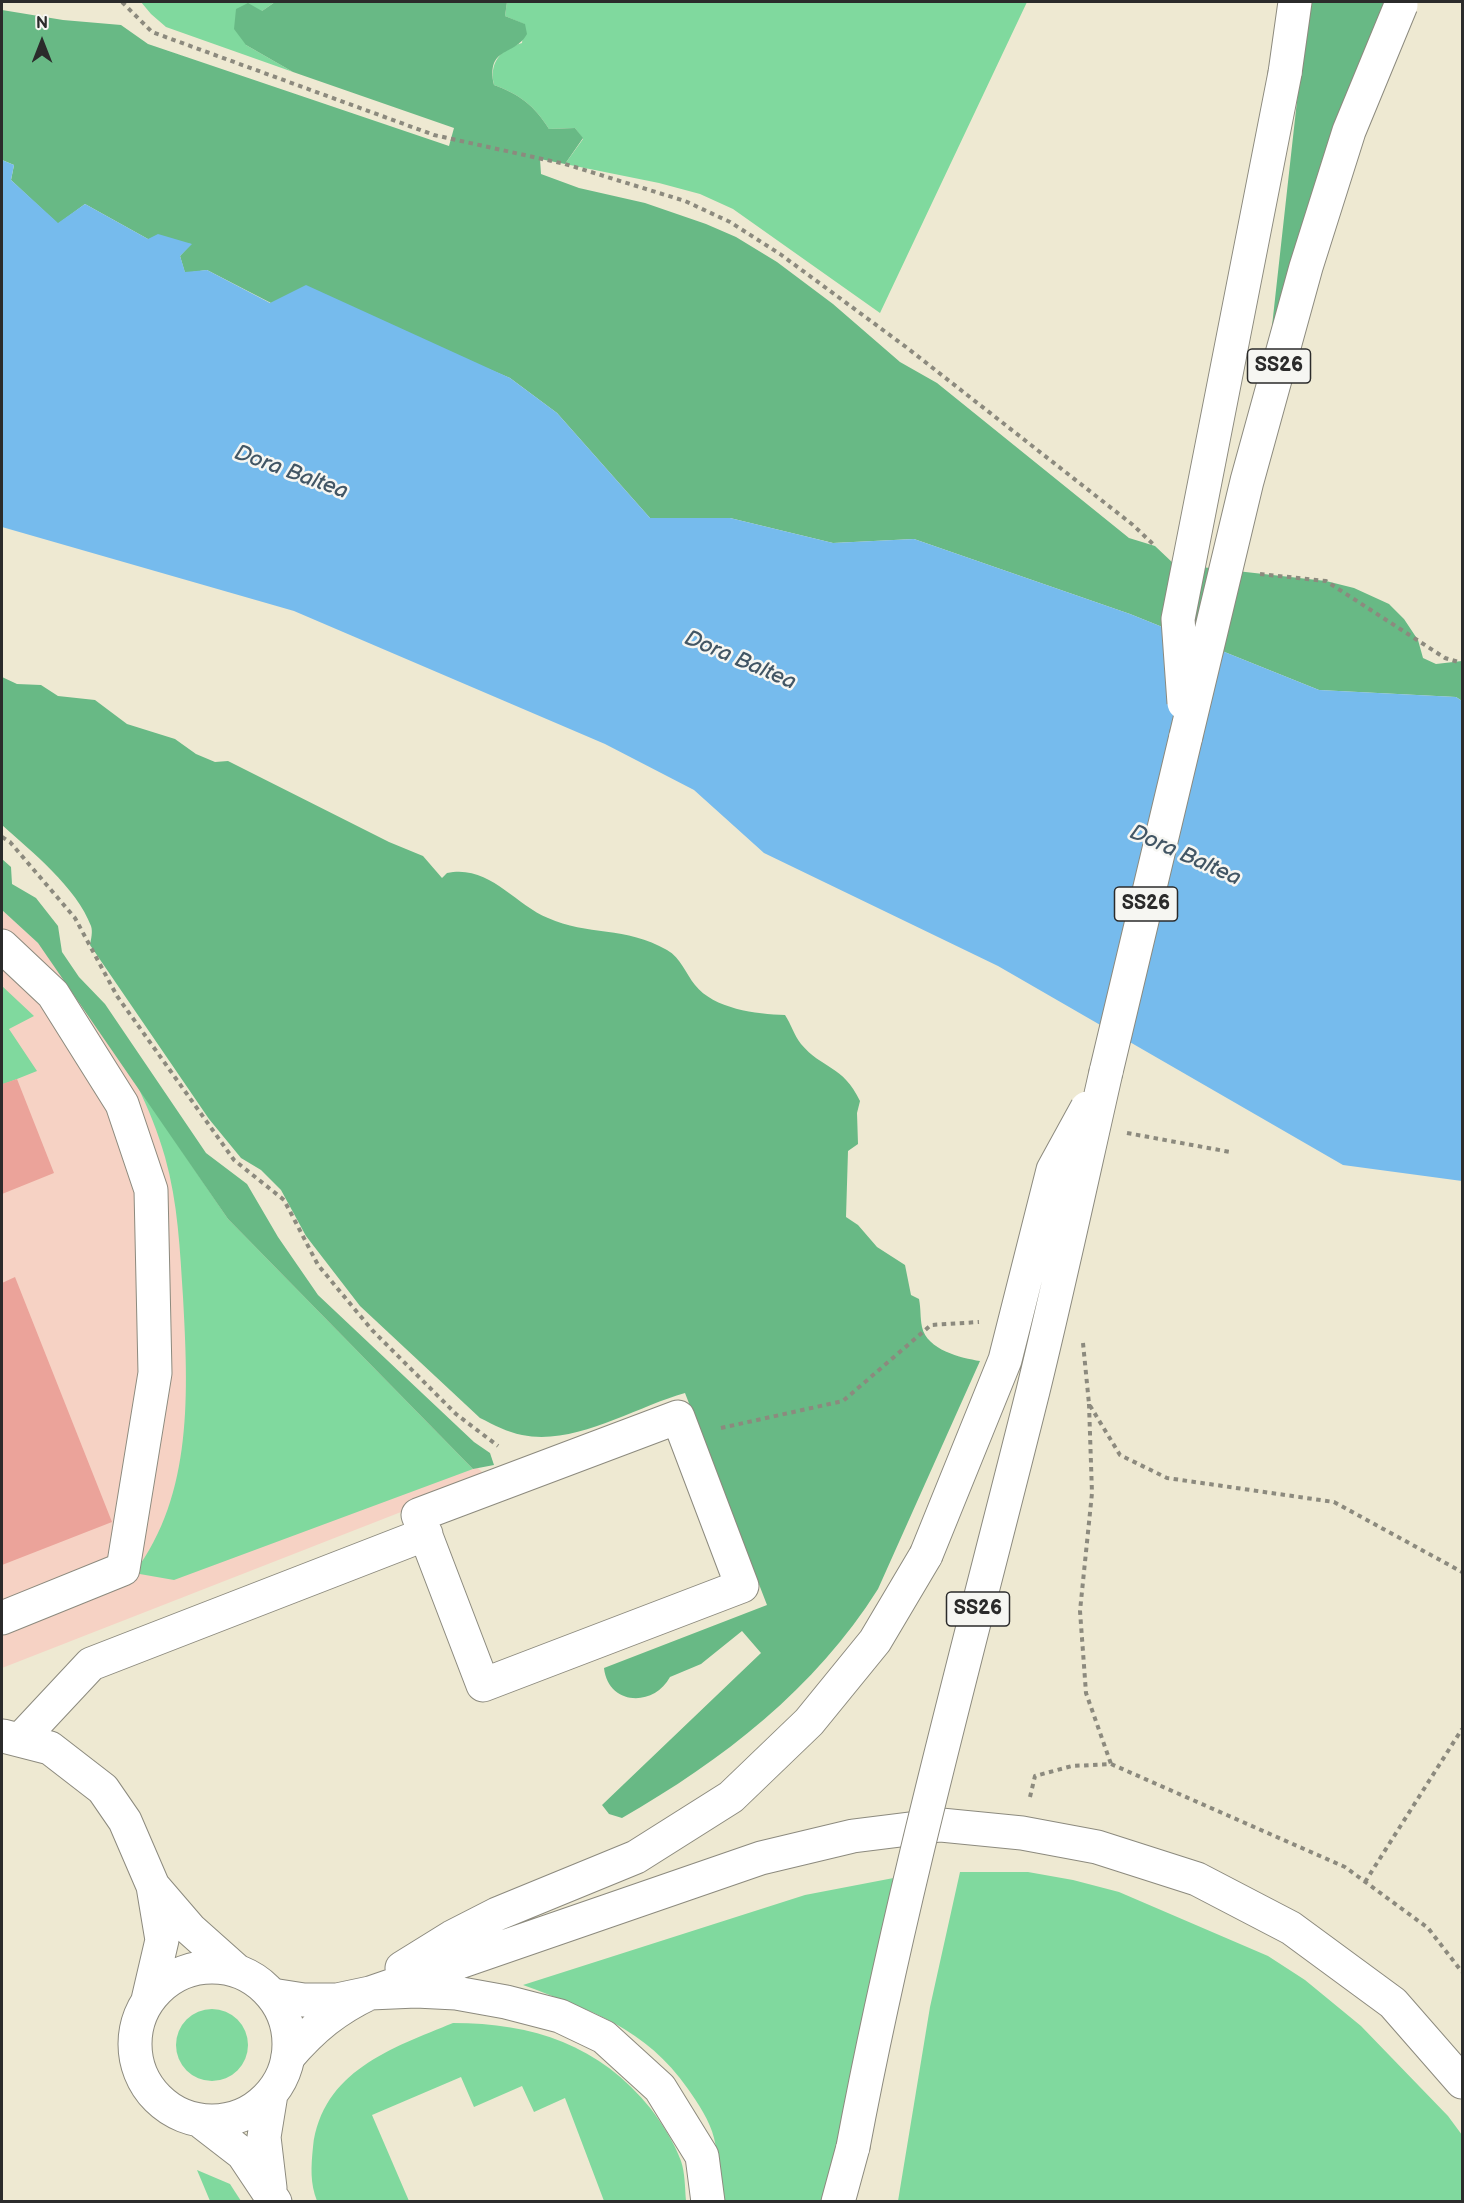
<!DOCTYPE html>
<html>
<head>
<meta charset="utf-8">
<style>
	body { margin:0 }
	#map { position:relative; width:1464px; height:2203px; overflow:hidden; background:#eee9d2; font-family:"Balsamiq Sans",sans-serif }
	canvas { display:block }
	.frame { position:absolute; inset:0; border:3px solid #2b2b2b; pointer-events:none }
	.north { position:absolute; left:12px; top:12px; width:60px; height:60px; -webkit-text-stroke:4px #f6f6f2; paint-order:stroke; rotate:0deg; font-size:16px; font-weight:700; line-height:24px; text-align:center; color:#2b2b2b }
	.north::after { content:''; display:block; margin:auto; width:21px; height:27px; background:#2b2b2b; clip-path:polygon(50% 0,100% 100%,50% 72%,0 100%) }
</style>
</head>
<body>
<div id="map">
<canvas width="1464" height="2203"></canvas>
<div class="frame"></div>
<div class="north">N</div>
</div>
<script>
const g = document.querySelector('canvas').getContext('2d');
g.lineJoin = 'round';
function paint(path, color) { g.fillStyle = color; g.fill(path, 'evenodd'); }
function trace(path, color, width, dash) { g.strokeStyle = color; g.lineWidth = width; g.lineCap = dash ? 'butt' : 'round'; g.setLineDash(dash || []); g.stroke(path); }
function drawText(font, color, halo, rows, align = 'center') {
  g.font = font + ' "Balsamiq Sans",sans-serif'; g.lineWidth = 5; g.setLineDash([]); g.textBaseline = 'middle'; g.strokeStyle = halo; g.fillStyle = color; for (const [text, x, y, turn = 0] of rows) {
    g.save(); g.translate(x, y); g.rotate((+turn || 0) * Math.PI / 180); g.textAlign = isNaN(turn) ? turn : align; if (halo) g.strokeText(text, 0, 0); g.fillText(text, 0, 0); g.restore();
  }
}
const built = new Path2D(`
	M2,910L38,943L106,1023L228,1219L488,1478L2,1668Z`);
const green = new Path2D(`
	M141,2H275L262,11L246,45L293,72L166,27L151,14Z
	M507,2H1027L880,313L733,209L700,194L659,183L565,164L583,139L575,128L549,129C535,106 519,94 494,85C489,62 500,50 522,43L524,24L505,16Z
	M2,986L34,1016L9,1029L37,1071L2,1085Z
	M137,1085L228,1219L473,1469L174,1580L134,1573C194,1494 188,1390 183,1297C180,1250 178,1203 165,1157C158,1132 148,1108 137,1085Z
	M960,1872H1028L1073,1880L1119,1892L1268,1956L1305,1980L1361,2026L1448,2116L1462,2135V2201H898L930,2007Z
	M904,1876L827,2201H725C722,2180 719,2158 714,2138C710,2121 698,2103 688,2089C646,2028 590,2010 523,1985L805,1895Z
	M176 2045a36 36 0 1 1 72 0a36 36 0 1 1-72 0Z
	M453,2023C533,2023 600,2045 651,2109C663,2125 674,2142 681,2161C685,2172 685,2189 686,2201H604L565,2098L534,2112L522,2086L474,2107L461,2077L372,2115L409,2201H317C310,2183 311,2167 313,2147C322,2071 392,2048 453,2023Z
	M197,2170L230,2184L241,2201H210Z`);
const forest = new Path2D(`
	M275,2H507L505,16L525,24L527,34C514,57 486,46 494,85C519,94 535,106 549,129L575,128L583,138L565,164L540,159L541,174L579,188L645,203L706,224L736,237L777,262L833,304L900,362L937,383L1129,538L1155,546L1174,564L1326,581L1354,588L1389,604L1404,619L1418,640L1423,658L1436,664L1462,661V701L1456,697L1319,690L1130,614L914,539L833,543L730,518H650L557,413L510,378L446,351L271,303L207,270L185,273L180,256L191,244L148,239L85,204L58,224L11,180L14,165L2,160V10L63,20L121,25L148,44L449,146L454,128L293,72L246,45L234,29L236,9L248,3L262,11Z
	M1308,2H1391L1271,335Z
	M2,677L17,684L41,685L58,696L95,700L127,724L175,739L196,754L215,762L228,761L389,842L423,856L442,878L447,873C489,864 514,904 548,918C587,936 626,926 667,950C681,958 686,974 695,985C714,1009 756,1014 785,1015C791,1024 794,1035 801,1044C822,1069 843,1065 860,1101L857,1113L858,1144L848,1151L846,1217L858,1225L877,1247L905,1265L911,1295L919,1299C921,1309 920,1317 922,1327C927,1350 961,1358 980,1361L878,1589C815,1689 723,1760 622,1818L609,1814L602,1805L761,1653L742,1631L701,1664L670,1677C653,1708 608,1705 604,1668L767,1605L685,1393C635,1407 575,1446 522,1435C507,1432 494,1425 480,1418L360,1306L306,1236L281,1190L261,1170L241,1158L209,1119L90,945C91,939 93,932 91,926C77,888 31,851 2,825Z
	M2,859L11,867L12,884L36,898L58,926L62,952L79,977L105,1004L206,1153L247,1184L278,1237L318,1295L474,1442L490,1453L494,1465L473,1469L228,1219L38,943L2,910Z`);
const water = new Path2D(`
	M2,160L14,165L11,180L58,223L85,204L148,239L158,234L192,244L180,256L185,272L207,270L270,303L306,285L510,378L557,413L650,518H730L833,543L914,539L1130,614L1319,690L1456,697L1462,701V1181L1343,1165L998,966L764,853L694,790L605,744L294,611L2,527Z`);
const building = new Path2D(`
	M17,1079L54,1173L2,1194V1084Z
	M15,1277L112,1522L2,1565V1283Z`);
const path = new Path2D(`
	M122,2L152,32L434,135L565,164L685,201L730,222L780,254L906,347L1133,525L1155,546
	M1260,574L1326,581L1445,658L1462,663
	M2,837L10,842L75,918L117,996L234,1160L284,1200L318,1265L372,1330L456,1414L498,1446
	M1127,1133L1230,1152
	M1083,1343L1089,1404L1120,1455L1167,1478L1334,1502L1462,1572
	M1089,1404L1092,1493L1080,1611L1086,1693L1111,1764
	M721,1428L843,1401L931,1325L979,1322
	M1030,1797L1035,1776L1072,1766L1111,1764L1345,1867L1428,1928L1462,1972
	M1365,1882L1462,1729`);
const minor = new Path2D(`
	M2,946L53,994L122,1104L151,1190L155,1373L123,1569L2,1618
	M678,1417L742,1586L483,1685L418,1515Z
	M3,1736L50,1748L103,1789L125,1821L153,1886L162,1940L148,2000
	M20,1740L91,1664L426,1534
	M153,1886L190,1929L236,1970
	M135 2044a77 77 0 1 1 154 0a77 77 0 1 1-154 0Z
	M199,2120L243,2154L275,2202
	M270,2188L264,2137L271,2094`);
const major = new Path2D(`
	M1285,73L1295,2
	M1106,1072L1186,736
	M402,1968L452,1937L497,1914L636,1857L731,1797L809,1722L875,1641L926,1555
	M272,1995L304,2000H337L370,1993L416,1991L456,1993L506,2002L560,2016L604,2037L660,2088L702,2156L708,2202
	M288,2057C313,2028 336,2009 370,1993L761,1858L853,1836L941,1825L1022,1833L1097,1847L1197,1879L1291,1928L1393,2003L1462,2082
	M838,2202L853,2147`);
const majorBridge = new Path2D(`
	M1184,703L1178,619L1285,73
	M1186,736L1247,481L1306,267L1349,131L1401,5
	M926,1555L1005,1360L1053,1170L1087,1108
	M853,2147C901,1892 970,1643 1033,1391C1059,1285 1082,1178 1106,1072`);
const shields = [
	[1279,366,63],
	[1146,904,63],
	[978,1609,63]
];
const shieldNames = [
	["SS26",1279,366],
	["SS26",1146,904],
	["SS26",978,1609]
];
const waterNames = [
	["Dora Baltea",291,473,20],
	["Dora Baltea",740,661,23],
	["Dora Baltea",1185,856,24]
];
paint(built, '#f6d2c4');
paint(green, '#80d99e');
paint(forest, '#68b985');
paint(water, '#76bbed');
paint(building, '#eba39a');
trace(minor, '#8c8a7e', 35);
trace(major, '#8c8a7e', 35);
trace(path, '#8c8a7e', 4, [4.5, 4.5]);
trace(minor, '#fff', 33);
trace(major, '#fff', 33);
trace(majorBridge, '#8c8a7e', 35, []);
trace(majorBridge, '#fff', 33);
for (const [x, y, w] of shields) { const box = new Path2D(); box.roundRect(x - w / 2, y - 17, w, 34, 4.5); g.fillStyle = '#f6f6f2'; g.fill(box); trace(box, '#2b2b2b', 1.5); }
drawText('bold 20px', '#2b2b2b', null, shieldNames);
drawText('italic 22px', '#425665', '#f6f6f2', waterNames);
</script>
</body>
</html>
